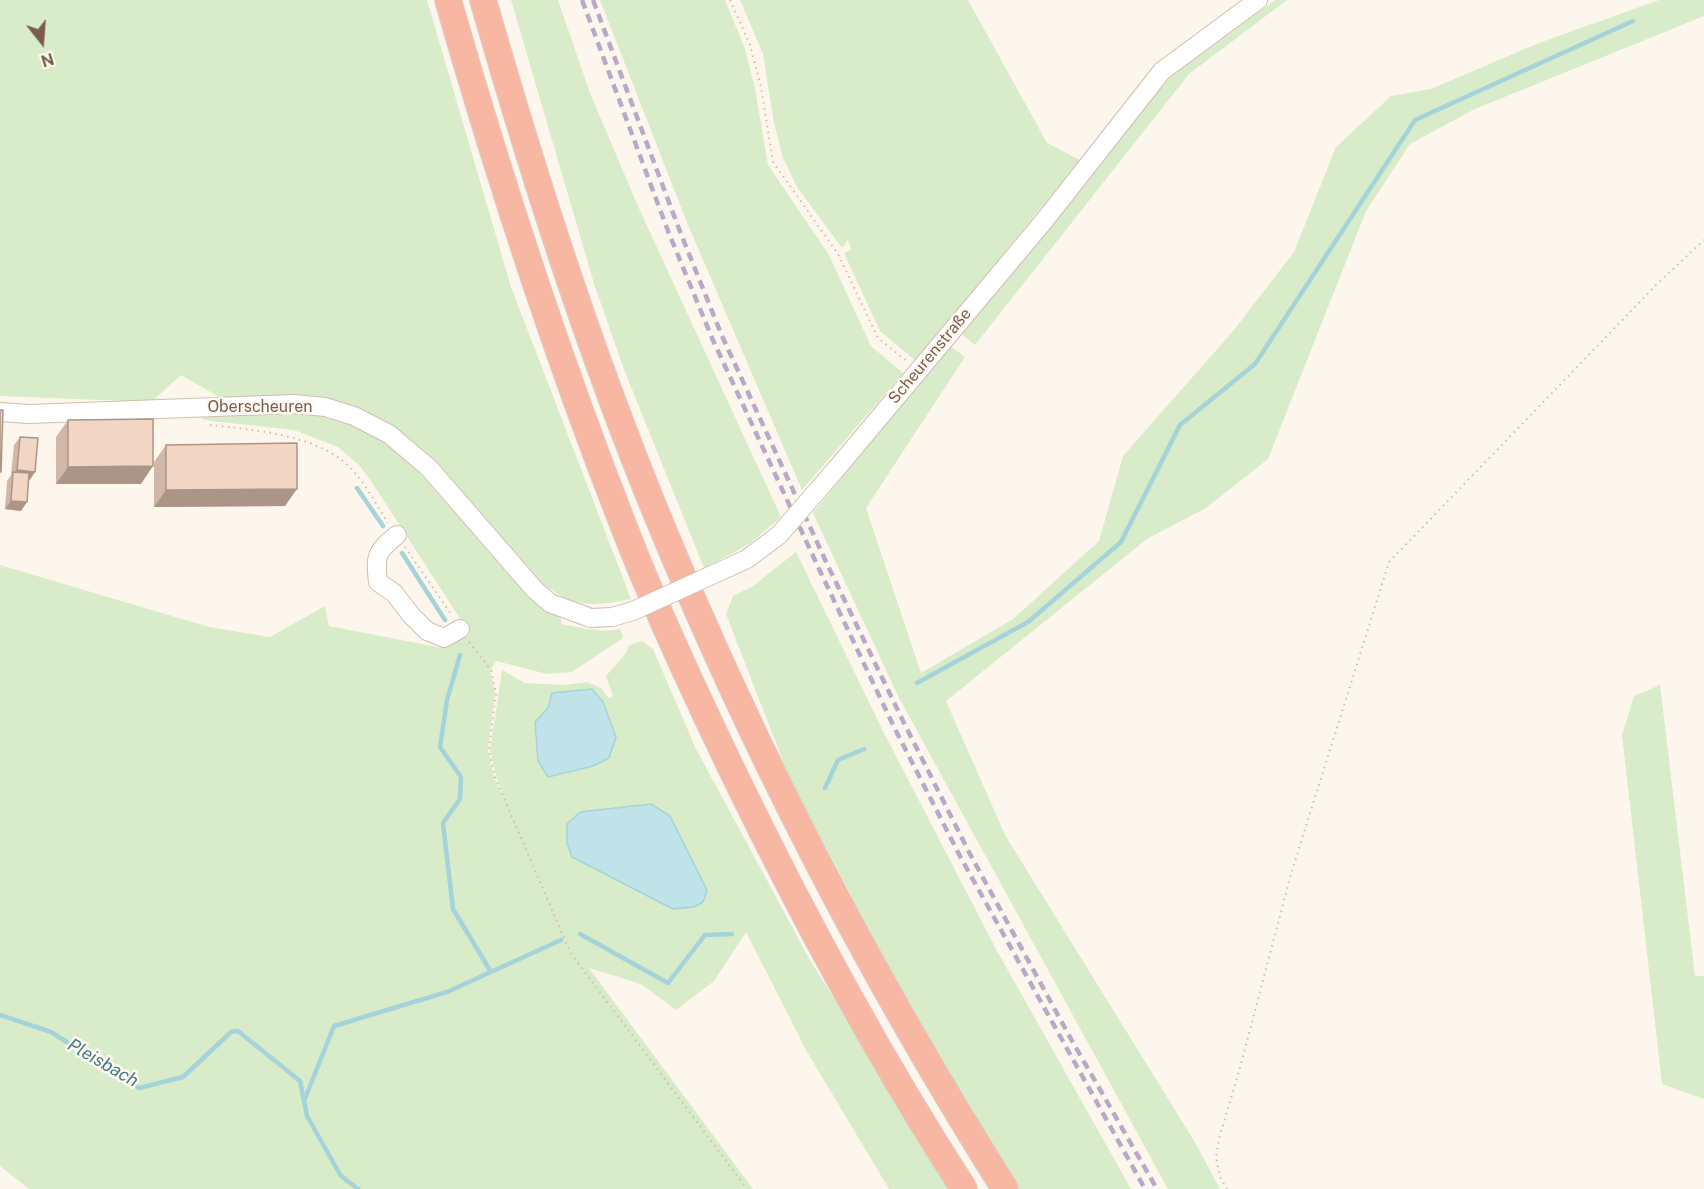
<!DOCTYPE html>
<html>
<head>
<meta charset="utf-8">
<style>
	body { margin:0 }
	#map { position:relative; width:1704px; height:1189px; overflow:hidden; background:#fdf6ec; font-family:"Public Sans",sans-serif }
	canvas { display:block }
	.north { position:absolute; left:12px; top:12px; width:60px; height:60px; -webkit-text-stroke:4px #fffaf3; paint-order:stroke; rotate:163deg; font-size:16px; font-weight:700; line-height:24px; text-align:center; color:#7a5c4d }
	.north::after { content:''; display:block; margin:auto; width:21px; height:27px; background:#7a5c4d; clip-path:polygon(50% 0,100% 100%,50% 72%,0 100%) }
</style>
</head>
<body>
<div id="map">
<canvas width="1704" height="1189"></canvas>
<div class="north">N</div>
</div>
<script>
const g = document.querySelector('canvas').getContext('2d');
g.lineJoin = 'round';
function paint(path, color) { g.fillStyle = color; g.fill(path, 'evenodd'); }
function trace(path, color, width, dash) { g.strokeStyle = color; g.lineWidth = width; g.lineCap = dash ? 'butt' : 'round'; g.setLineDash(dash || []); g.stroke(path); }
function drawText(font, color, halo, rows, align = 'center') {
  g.font = font + ' "Public Sans",sans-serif'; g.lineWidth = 5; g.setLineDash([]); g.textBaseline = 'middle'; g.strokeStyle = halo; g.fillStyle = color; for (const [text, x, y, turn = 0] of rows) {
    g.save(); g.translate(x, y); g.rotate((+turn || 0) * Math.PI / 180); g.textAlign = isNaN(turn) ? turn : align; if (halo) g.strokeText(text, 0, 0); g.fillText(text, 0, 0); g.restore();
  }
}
const green = new Path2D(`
	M0,0H427L511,287L631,599C586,609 568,605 533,576L431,459L409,438L386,422L360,408L335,400L306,398L219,397L181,375L151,402L0,396Z
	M511,0H558L590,93L637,204L781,517L748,545L704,568L625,372L595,287Z
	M600,0H725L744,46L755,88L768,165L829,255L871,346L903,373L802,490L688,225Z
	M740,0H968L1047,143L1080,160L916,361L880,331L844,253L851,249L848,240L842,248L797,187L783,158L774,123L763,54Z
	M1275,0H1287L1189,74L975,345L959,332L1170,77Z
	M1659,0H1704V16L1475,109L1410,144L1366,211L1268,459L1206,508L1147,539L946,701L1005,835L1196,1144L1220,1189H1168L898,696L813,513L949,345L965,357L866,508L921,673L1013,619L1099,541L1123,456L1234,330L1294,252L1336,147L1391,96L1431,89L1539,43Z
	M286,412C334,416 368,427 406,457L528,595L541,607L561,619V624C581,628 600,633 620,629L623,638L572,672L547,674L496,661L490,671L495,693L488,750L494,777L504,798L496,776L490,750L502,670L525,683L564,685L588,682L601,688L609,698L613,696L606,676L626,653L629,645L642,641L653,649L696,749L810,960L951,1189H889L807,1052L746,932L714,981L676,1010L641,984L589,968L753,1189H29L0,1166V565L209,627L270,637L325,606L329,626L442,648L470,634L373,484L359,465L338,447L294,430L211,421L202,419L201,414Z
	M796,552L884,733L996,949L1131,1189H1016L904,996L789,777L726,614L733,596L753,586Z
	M1660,685L1695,976H1704V1099L1662,1084L1622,735L1634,696Z`);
const water = new Path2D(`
	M592,689L603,702L616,737L609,758L593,766L548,777L538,761L535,722L548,708L552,693Z
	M651,804L670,816L707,890L703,902L694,907L673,909L572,857L567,843V824L580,812Z`);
const stream = new Path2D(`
	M357,488L383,526
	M402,553L445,620
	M460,655L447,700L440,747L461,777L460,799L443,823L453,909L491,972
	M917,683L1028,622L1121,542L1180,425L1255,364L1415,120L1633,21
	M825,788L838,760L864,749
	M580,934L668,983L705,935L732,934
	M0,1015L51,1032L139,1088L183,1077L231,1032L238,1031L300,1081L307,1116L341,1176L358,1189
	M304,1101L334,1026L447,992L561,940`);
const path = new Path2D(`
	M730,0L750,45L761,87L773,162L838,254L878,338L907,361
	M210,425C255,430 325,435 355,473C368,488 377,506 388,523
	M405,547L451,614
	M469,642L491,670L496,693L489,750L495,777L570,952L747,1189
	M1227,1189L1220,1177L1216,1157L1219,1139L1241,1064L1291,874L1389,562L1658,283L1704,240`);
const minor = new Path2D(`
	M0,412L29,414L294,404L325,407L354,416L389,434L429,468L535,590L550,603L591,618
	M837,468L1044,221L1162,71L1258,0
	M397,535C376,552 375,555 378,582L394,593L411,615L427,631L444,638L460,629`);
const highway = new Path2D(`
	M448,0C499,178 556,354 624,527C656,610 694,691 733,772C802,915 878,1056 964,1189
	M483,0C533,174 588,347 657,515C753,749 870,975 1005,1189`);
const rail = new Path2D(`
	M582,0L668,231L712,338L820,571L894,727L961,858L1145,1189
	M593,0L679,229L722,336L828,566L904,723L970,854L1071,1039L1157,1189`);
const minorBridge = new Path2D(`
	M591,618L612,617L633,611L747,559L779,535L837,468`);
const wall = new Path2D(`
	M68,420L141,484H56V437Z
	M20,437L35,472L28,481L21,511L5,509L7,481L11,475L14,445Z
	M166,445L285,506L154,507V462Z`);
const shadedWall = new Path2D(`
	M153,466L141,484H56L68,467Z
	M17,470L35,472L29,481L13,479V476Z
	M297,489L285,506L154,507L166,490Z
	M11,501L27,502L21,511L5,509Z`);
const building = new Path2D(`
	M0,410H3L1,472H0Z
	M153,419V466L68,467V420Z
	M20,437L38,438L35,472L17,470Z
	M297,443V489L166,490V445Z
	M13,472L29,473L27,502L11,501Z`);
const streetNames = [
	["Scheurenstraße",930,356,-50],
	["Oberscheuren",260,407]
];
const waterNames = [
	["Pleisbach",103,1063,30]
];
paint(green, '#d8ecc9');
paint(water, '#bfe3e8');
trace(water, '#a5d3da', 1.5);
trace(stream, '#a5d3da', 4.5);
trace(minor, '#d1beb0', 20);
trace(highway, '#dad1cd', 28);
trace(path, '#d9b8a5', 2, [1.5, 4.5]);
trace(minor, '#fff', 18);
trace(highway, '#f7b7a3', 26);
trace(rail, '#b9a8c9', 4.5, [9, 6]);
trace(minorBridge, '#d1beb0', 20, []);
trace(minorBridge, '#fff', 18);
paint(wall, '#d1b7a8');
paint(shadedWall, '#aa9588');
paint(building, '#f3d5c3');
trace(building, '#aa9588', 1.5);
drawText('16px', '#7a5c4d', '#fffaf3', streetNames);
drawText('italic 18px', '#437c86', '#fffaf3', waterNames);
</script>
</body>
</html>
